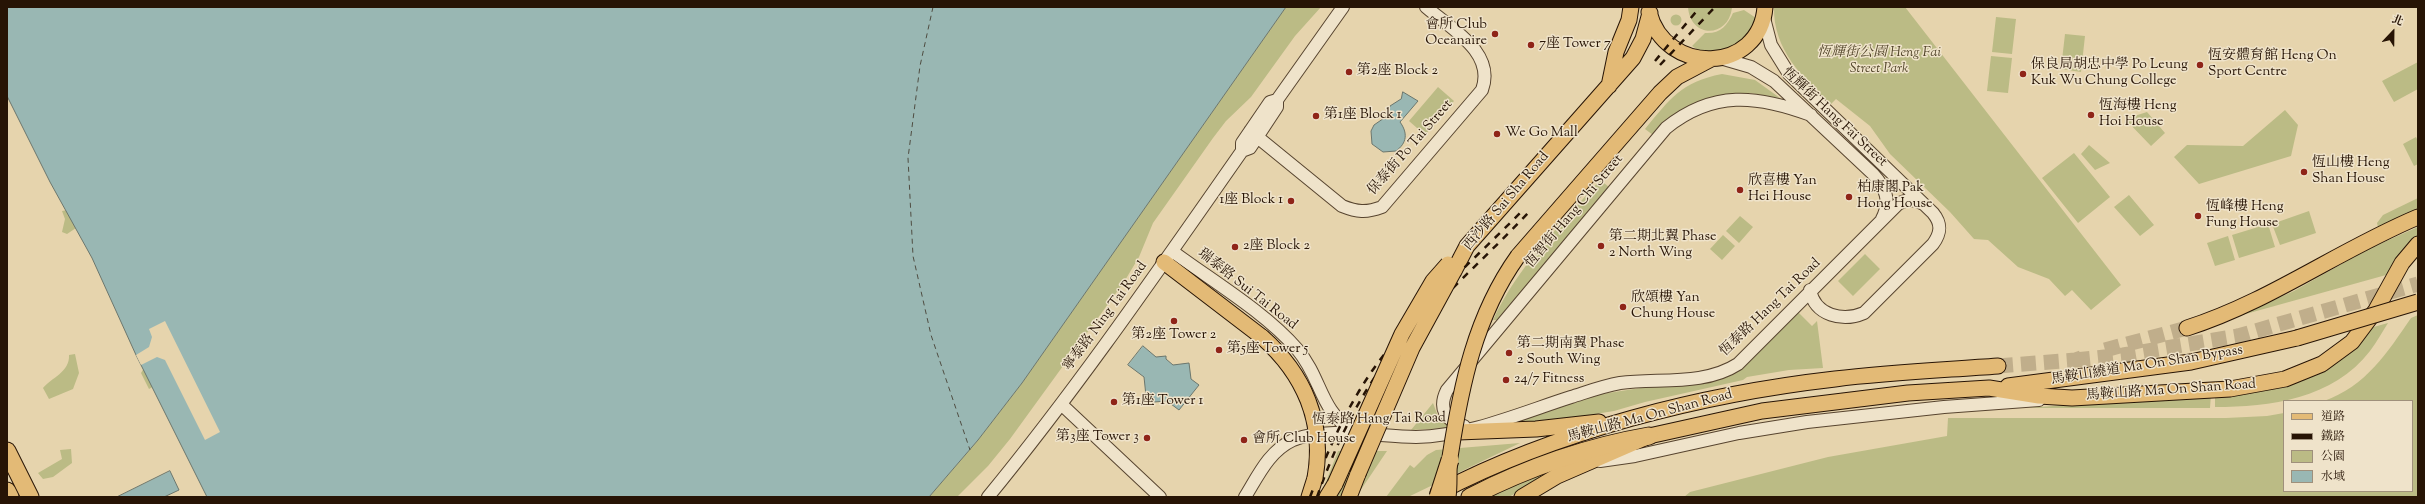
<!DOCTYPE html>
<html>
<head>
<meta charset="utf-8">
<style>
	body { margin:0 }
	#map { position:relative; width:2425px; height:504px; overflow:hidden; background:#e6d4ad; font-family:"Sorts Mill Goudy","Noto Serif TC",serif }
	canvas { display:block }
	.frame { position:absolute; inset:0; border:8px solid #271405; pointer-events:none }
	.legend { position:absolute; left:2283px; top:400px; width:130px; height:92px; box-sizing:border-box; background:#efe3ca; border:1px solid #9f907b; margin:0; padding:5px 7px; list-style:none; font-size:12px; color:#271405 }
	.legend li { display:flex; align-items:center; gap:8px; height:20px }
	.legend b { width:20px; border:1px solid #9f907b }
	.north { position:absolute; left:2373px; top:12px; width:40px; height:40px; -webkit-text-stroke:3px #efe3ca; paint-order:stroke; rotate:22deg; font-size:11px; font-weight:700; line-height:16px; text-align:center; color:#271405 }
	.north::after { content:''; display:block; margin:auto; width:14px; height:18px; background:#271405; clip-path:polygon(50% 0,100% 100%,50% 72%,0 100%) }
</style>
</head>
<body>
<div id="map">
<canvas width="2425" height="504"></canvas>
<div class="frame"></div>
<ul class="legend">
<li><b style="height:5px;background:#e3ba76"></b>道路</li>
<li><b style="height:5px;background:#271405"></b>鐵路</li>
<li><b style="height:11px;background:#bbbb85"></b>公園</li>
<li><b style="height:11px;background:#99b7b3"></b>水域</li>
</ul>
<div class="north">北</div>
</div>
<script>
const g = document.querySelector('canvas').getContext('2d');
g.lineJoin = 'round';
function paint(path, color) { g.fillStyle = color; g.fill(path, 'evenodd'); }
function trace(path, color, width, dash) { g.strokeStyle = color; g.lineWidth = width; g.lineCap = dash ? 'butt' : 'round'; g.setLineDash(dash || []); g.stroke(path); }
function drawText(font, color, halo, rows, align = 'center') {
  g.font = font + ' "Sorts Mill Goudy","Noto Serif TC",serif'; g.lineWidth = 3; g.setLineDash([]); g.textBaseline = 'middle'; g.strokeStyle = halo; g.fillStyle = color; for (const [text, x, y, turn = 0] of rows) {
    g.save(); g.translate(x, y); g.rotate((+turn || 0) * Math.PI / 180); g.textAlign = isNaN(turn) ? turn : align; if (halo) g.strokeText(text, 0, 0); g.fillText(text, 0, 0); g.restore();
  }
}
const green = new Path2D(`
	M1286,7H1321L1295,36L1251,97L1226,121L1213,138L1153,223L1139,257L1124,282L1010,439L988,466L957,497H929L978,440L1022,383Z
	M1688,7H1732V8C1728,39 1690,38 1688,7Z
	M1774,7H1905L2121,285L2091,310L2072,290L2065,296L2049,279L2018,267L1988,240L1974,239L1950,212L1890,154L1870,126L1836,99L1830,105C1803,77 1773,50 1774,7Z
	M1744,10L1756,18C1753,34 1727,59 1708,55C1703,54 1697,49 1692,46L1705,33C1720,34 1727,26 1733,13Z
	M1670.5 20a5.5 5.5 0 1 1 11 0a5.5 5.5 0 1 1-11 0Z
	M1996,17L2016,19L2012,54L1992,52Z
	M2065,34L2085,36L2081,72L2061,69Z
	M1991,56L2012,58L2008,93L1987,91Z
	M2418,62V89L2394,102L2382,81Z
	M1722,74L1755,80L1780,98L1750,93L1714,97L1653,135L1645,129C1670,99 1681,82 1722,74Z
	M1438,87L1454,101L1425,135L1409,121Z
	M2285,110L2298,125L2291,156L2199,184L2174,157L2187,145L2243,146Z
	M2147,112L2165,133L2151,146L2125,119Z
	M2416,137L2418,141V164L2414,166L2403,144Z
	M2089,145L2110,163L2095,170L2081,154Z
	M2074,153L2110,197L2078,223L2042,178Z
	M1600,180L1609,187L1499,320H1493C1518,266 1561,224 1600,180Z
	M2129,195L2154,225L2140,236L2114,207Z
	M2418,198V212L2382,229L2378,227L2377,223L2383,215Z
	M73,209L82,224L67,234L62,232L65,219L62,211Z
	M2309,211L2316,233L2280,245L2272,224Z
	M1740,216L1753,227L1739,243L1726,231Z
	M2268,224L2275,247L2239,258L2232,235Z
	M2418,227V237L2401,252L2386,275L2235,317L2294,291L2368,249Z
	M1723,235L1735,246L1722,260L1710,249Z
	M2228,236L2235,260L2215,266L2207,243Z
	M1865,254L1880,269L1853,296L1838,281Z
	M1798,312L1812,326L1817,321L1823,368L1789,370L1747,377L1743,380L1645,402L1614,411L1583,416L1507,424L1595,395L1647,387L1745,365Z
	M2418,315V497H1684L1690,492L1828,457L1947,436L1948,418H2226L2267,416L2284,413V491H2412V401H2324C2366,386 2387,353 2411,318Z
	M2388,323C2382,332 2377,342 2370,351C2333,399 2270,407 2215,407V394L2278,387L2370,328Z
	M75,354L79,373L73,389L49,399L43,388C51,378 70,372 69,355Z
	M147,363L156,385L149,389L141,373Z
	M2211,394L2210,408H2026Z
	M1433,403L1439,419L1451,428L1411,430Z
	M1520,443L1408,497H1386L1410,465L1414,468L1427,455L1436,450Z
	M71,449L72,463L53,477L43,479L38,473L62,459L60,450Z
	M1338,451H1387L1356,497H1320Z
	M1561,466L1509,497H1483Z`);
const water = new Path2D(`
	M7,7H1286L1022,383L978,440L929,497H207L136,355L92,258L50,182L7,96Z
	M1403,92L1418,101L1400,122C1408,133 1407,143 1396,151L1383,152L1372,144L1371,131L1374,125L1387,116L1390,106L1401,99Z
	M1143,346L1156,357L1166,356V359L1173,365L1189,363L1191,379L1199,385L1179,410L1167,401L1154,402L1146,396L1144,377L1128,365Z
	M170,471L179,490L164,497H117Z`);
const pier = new Path2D(`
	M165,321L220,432L205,440L165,360L157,357L141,365L136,355L149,347L152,337L149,329Z`);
const ferry = new Path2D(`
	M933,7L920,66L908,158L913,256L931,335L970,450`);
const majorTunnel = new Path2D(`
	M2105,350L2187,328
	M2075,360L2123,355L2238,336L2418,284
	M1998,366L2075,360L2084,357`);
const minor = new Path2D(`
	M1764,18L1771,45L1789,74L1933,213C1942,224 1941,233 1933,244L1864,313C1843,322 1815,316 1810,290
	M1720,58L1751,67L1774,81L1873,174C1886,188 1891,201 1882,219
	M1250,131L1342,206C1357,212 1366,213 1382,207L1482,90C1496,52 1450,28 1426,7
	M1242,151L1250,148L1277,107V100
	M1172,251C1211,280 1265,312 1297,349C1323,380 1318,408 1354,433
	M1061,404L1160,497
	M1464,426C1445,421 1438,408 1447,390L1666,128C1713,90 1757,95 1811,115
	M1600,461L1635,456L1739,433L1807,422L1944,407L2039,400
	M988,497C1079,386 1160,268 1242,151V143L1270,102L1277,100L1343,7
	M1245,497C1258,476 1269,451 1293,440C1326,426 1380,437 1416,437C1469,436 1521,413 1571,397C1587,392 1603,386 1620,383C1659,378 1704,386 1738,364L1898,204C1908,198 1916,200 1925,205`);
const major = new Path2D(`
	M1649,12C1665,76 1760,74 1765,7
	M1609,86L1616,52L1629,20L1631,7
	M1518,256L1660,93L1677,77L1711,59
	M1164,262L1262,337
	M1454,271L1467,246L1633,58L1643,39L1650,13
	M2187,328C2269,302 2339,250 2418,217
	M2008,386L2191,362L2297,338
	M1458,432L1536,429L1599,422
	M1438,493C1556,431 1703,394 1835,379C1890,372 1944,370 1998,366
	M1309,497L1315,478
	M1327,497L1335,484
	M1349,497L1358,474
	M1522,497L1557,476L1649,436L1762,411L1908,393L1989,388L2039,396L2072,398L2230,389L2285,379L2322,364L2352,342L2376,310L2402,263L2418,244`);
const highway = new Path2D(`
	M7,451L30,497
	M7,491L10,497
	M1470,497C1527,468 1585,447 1649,436`);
const rail = new Path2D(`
	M1655,61L1700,7
	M1660,65L1715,7
	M1310,497C1327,453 1345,410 1372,371C1414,311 1472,262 1524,209
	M1317,497C1332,455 1350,414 1375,377C1418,316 1477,267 1528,213`);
const majorBridge = new Path2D(`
	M1262,337C1304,374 1325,422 1315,478
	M2297,338L2418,302
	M1358,474L1412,348L1454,271
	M1335,484L1402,334L1433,281L1448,264
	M1448,497C1450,484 1448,470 1450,457C1461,386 1475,316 1518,256`);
const highwayBridge = new Path2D(`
	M1438,497L1450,460`);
const markers = [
	[1495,34,4,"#8f2418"],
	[1531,45,4,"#8f2418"],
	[2200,65,4,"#8f2418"],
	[1349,72,4,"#8f2418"],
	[2023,74,4,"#8f2418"],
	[2091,115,4,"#8f2418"],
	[1316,116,4,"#8f2418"],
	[1497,134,4,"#8f2418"],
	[2304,172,4,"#8f2418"],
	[1740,190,4,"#8f2418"],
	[1849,197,4,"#8f2418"],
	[1291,201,4,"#8f2418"],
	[2198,216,4,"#8f2418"],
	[1601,246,4,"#8f2418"],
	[1235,247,4,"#8f2418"],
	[1623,307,4,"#8f2418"],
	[1174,321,4,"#8f2418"],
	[1219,350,4,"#8f2418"],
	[1509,353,4,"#8f2418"],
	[1506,380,4,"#8f2418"],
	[1114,402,4,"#8f2418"],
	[1147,438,4,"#8f2418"],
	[1244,440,4,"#8f2418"]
];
const poiNames = [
	["會所 Club",1487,26,"right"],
	["Oceanaire",1487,42,"right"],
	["7座 Tower 7",1539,45],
	["恆安體育館 Heng On",2208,57],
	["Sport Centre",2208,73],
	["保良局胡忠中學 Po Leung",2031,66],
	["Kuk Wu Chung College",2031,82],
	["第2座 Block 2",1357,72],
	["恆海樓 Heng",2099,107],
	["Hoi House",2099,123],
	["第1座 Block 1",1324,116],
	["We Go Mall",1505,134],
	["恆山樓 Heng",2312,164],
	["Shan House",2312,180],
	["欣喜樓 Yan",1748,182],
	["Hei House",1748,198],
	["柏康閣 Pak",1857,189],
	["Hong House",1857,205],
	["1座 Block 1",1283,201,"right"],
	["恆峰樓 Heng",2206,208],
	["Fung House",2206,224],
	["第二期北翼 Phase",1609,238],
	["2 North Wing",1609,254],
	["2座 Block 2",1243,247],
	["欣頌樓 Yan",1631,299],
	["Chung House",1631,315],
	["第2座 Tower 2",1174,336,"center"],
	["第二期南翼 Phase",1517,345],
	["2 South Wing",1517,361],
	["第5座 Tower 5",1227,350],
	["24/7 Fitness",1514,380],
	["第1座 Tower 1",1122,402],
	["第3座 Tower 3",1139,438,"right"],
	["會所 Club House",1252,440]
];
const parkNames = [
	["恆輝街公園 Heng Fai",1879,54],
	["Street Park",1879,70]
];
const streetNames = [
	["恆輝街 Hang Fai Street",1834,118,43],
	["保泰街 Po Tai Street",1411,148,-49],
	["西沙路 Sai Sha Road",1507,202,-50],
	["恆智街 Hang Chi Street",1575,212,-50],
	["瑞泰路 Sui Tai Road",1247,290,38],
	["恆泰路 Hang Tai Road",1771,308,-44],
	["寧泰路 Ning Tai Road",1106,317,-54],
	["馬鞍山繞道 Ma On Shan Bypass",2147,366,-9],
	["馬鞍山路 Ma On Shan Road",2171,391,-4],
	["馬鞍山路 Ma On Shan Road",1650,417,-15],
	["恆泰路 Hang Tai Road",1379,420,-1]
];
paint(green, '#bbbb85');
paint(water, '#99b7b3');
trace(water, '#6b766d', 1);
paint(pier, '#e6d4ad');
trace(ferry, '#4f4d42', 1, [5, 4]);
trace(majorTunnel, '#c0ae8b', 15, [15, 8]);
trace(minor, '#57442f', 14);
trace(major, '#271405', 17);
trace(highway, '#271405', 19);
trace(minor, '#efe3ca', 12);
trace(major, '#e3ba76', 15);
trace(highway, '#e3ba76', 17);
trace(rail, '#271405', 2.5, [7, 7]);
trace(majorBridge, '#271405', 17, []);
trace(highwayBridge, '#271405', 19, []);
trace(majorBridge, '#e3ba76', 15);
trace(highwayBridge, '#e3ba76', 17);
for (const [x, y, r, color] of markers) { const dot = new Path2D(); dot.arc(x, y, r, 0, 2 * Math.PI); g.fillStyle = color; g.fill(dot); trace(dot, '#efe3ca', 1.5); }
drawText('14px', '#271405', '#efe3ca', poiNames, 'left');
drawText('italic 14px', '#53462b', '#efe3ca', parkNames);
drawText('14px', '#271405', '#efe3ca', streetNames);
</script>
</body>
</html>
